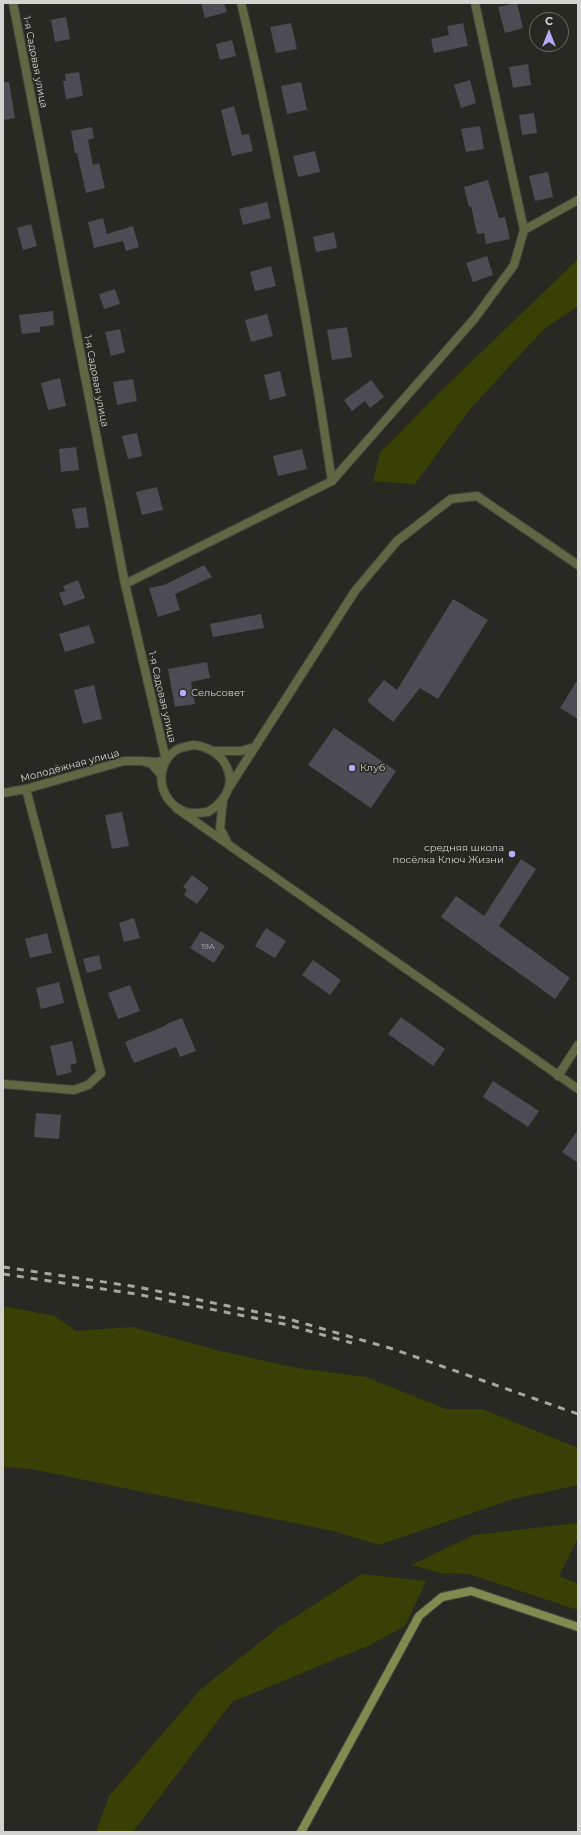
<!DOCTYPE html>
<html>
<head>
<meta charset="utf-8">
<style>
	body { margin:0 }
	#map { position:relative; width:581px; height:1835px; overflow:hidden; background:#272922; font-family:Montserrat,sans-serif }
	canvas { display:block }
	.frame { position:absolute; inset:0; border:4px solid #d3d4cf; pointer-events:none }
	.north { position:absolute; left:529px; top:12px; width:40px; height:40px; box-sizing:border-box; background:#272922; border:1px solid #6c6d67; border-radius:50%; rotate:0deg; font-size:11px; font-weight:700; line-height:16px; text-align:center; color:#d3d4cf }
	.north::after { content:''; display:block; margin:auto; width:14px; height:18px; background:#b8abf7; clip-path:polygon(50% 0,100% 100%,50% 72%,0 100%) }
</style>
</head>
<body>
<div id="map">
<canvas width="581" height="1835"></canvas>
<div class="frame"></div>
<div class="north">С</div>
</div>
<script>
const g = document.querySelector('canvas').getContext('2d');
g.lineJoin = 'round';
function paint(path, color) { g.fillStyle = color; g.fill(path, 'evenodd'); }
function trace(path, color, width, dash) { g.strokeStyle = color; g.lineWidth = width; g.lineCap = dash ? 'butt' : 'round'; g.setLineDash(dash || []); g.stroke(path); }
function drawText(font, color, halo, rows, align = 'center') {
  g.font = font + ' Montserrat,sans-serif'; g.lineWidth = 3; g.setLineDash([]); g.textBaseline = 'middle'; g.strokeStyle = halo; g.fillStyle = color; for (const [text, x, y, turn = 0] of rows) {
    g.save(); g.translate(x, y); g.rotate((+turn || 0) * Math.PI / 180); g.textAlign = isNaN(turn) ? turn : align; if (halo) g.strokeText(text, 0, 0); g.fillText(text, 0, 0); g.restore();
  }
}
const green = new Path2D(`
	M578,259V306L545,328L470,409L415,484L373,481L380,453L437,395Z
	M3,1306L55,1316L76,1331L132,1327L220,1351L297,1368L366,1377L446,1409H482L578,1448V1485L513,1499L379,1545L333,1531L31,1469L3,1467Z
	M578,1523V1538L559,1576L578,1584V1610L469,1574L441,1573L411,1565L474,1535Z
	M362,1574L426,1581L405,1626L370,1645L232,1702L133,1832H96L109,1796L201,1689L279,1627Z`);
const building = new Path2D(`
	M201,3H224L227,12L205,18Z
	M517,3L523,28L505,33L498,7Z
	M66,17L70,39L55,42L51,20Z
	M291,23L297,49L276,53L270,27Z
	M463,23L468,46L434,53L431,39L449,35L447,26Z
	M232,40L236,56L220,60L216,44Z
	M528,64L531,85L513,88L509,67Z
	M79,72L83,96L66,99L63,81H66L65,74Z
	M470,80L476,103L461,108L454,85Z
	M3,82H9L15,118L3,120Z
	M301,82L307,110L287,114L281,86Z
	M234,106L242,135L249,134L253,151L232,156L221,110Z
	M534,113L537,133L522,135L519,115Z
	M480,126L484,149L466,152L461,129Z
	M92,127L94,138L88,140L93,165L99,163L105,188L86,193L77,153H75L71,131Z
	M315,151L320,172L298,177L293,156Z
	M548,172L553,197L535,201L529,176Z
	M488,180L499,218L505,217L510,239L486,244L484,233L477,234L471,206L469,207L464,187Z
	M267,202L271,218L243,225L239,209Z
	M103,218L107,234L133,226L139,247L126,251L123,241L94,248L88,222Z
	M31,224L37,246L23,250L17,228Z
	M334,232L337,248L316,252L313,237Z
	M487,256L493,275L473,282L466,263Z
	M271,266L276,286L255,291L250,272Z
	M115,289L120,304L104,309L99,294Z
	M53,311L54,325L40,327V332L22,334L19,315Z
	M267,314L273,336L251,342L245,320Z
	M347,327L352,357L332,360L327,330Z
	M120,329L125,352L111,356L105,332Z
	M280,371L286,396L270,400L264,375Z
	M60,378L66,406L48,410L41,383Z
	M133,379L137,401L117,405L113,382Z
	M371,380L384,397L370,408L365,401L352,411L344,400Z
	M137,433L142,456L128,459L122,436Z
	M76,447L79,470L61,472L59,449Z
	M302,449L307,469L278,476L273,456Z
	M157,487L163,510L142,515L136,492Z
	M86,507L89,527L76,529L72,509Z
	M204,565L212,577L175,594L180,610L158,617L149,588L164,585Z
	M78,580L85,598L64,606L59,593L65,591L63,586Z
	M453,599L488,620L438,699L420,688L393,722L367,701L384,680L397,690Z
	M261,614L264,628L213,637L210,624Z
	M89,625L95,643L65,652L59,634Z
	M207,662L210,678L191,682L195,704L175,707L168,669Z
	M578,679V719L560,708Z
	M94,685L102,719L83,724L74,690Z
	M334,728L396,771L371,808L308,765Z
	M122,812L129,846L112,849L105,815Z
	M521,859L536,869L499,926L570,978L555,999L441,917L456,896L484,916Z
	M192,875L209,888L197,904L184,895L187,890L183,887Z
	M134,918L140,938L124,942L119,923Z
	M266,928L286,941L275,958L255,946Z
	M201,931L225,946L214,963L190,948Z
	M47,933L52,953L30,958L25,939Z
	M99,955L102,969L87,973L83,959Z
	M313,960L341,980L330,995L302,975Z
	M59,982L64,1003L41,1009L36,988Z
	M130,985L140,1011L118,1019L108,993Z
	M401,1017L445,1049L433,1066L388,1034Z
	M182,1018L196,1051L180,1057L176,1047L134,1063L125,1042L167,1025L166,1024Z
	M72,1041L77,1063L70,1065L72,1072L57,1076L50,1046Z
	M493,1081L539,1111L528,1127L483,1097Z
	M36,1113L61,1115L59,1139L34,1137Z
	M578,1130V1163L562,1152Z`);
const street = new Path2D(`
	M13,3L125,584L166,760L157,762L141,761
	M241,3C254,54 264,105 275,157C297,264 316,373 332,481
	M524,230L578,200
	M125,584L332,481L475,318L514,265L524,230L475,3
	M194,745C222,748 241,776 222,800C218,805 213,809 208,812C201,813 193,814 186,812C159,803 152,767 176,750C182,747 188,746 194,745Z
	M214,751H241L255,747
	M228,789L355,591L397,541L451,499L477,496L578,565
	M3,793L26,789L124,761H141L152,764L161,775
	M223,800L220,828L227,842
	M176,808L578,1089
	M558,1076L578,1045
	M3,1084L74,1090L88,1085L101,1073L26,789`);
const secondary = new Path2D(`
	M301,1832L419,1616L442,1597L471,1591L578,1627`);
const rail = new Path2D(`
	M3,1267L138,1287L285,1318L393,1349L578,1414
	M3,1274L136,1294L284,1324L352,1343`);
const markers = [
	[183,693,4,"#b8abf7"],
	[352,768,4,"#b8abf7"],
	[512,854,4,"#b8abf7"]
];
const numberNames = [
	["19А",208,947]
];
const streetNames = [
	["1-я Садовая улица",35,62,79],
	["1-я Садовая улица",96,381,79],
	["1-я Садовая улица",162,697,77],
	["Молодёжная улица",70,766,-15]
];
const poiNames = [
	["Сельсовет",191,693],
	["Клуб",360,768],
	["средняя школа",504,848,"right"],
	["посёлка Ключ Жизни",504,860,"right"]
];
paint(green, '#394005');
paint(building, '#4d4c54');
trace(street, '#43443e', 10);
trace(secondary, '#43443e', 10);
trace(street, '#616743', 8);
trace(secondary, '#818b50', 8);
trace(rail, '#a7a8a2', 3, [7, 7]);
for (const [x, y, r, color] of markers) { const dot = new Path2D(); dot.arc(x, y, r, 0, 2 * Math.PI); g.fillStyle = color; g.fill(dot); trace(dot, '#272922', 1.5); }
drawText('8px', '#b2b2b0', null, numberNames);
drawText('10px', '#d3d4cf', '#272922', streetNames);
drawText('10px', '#d3d4cf', '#272922', poiNames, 'left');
</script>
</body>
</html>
